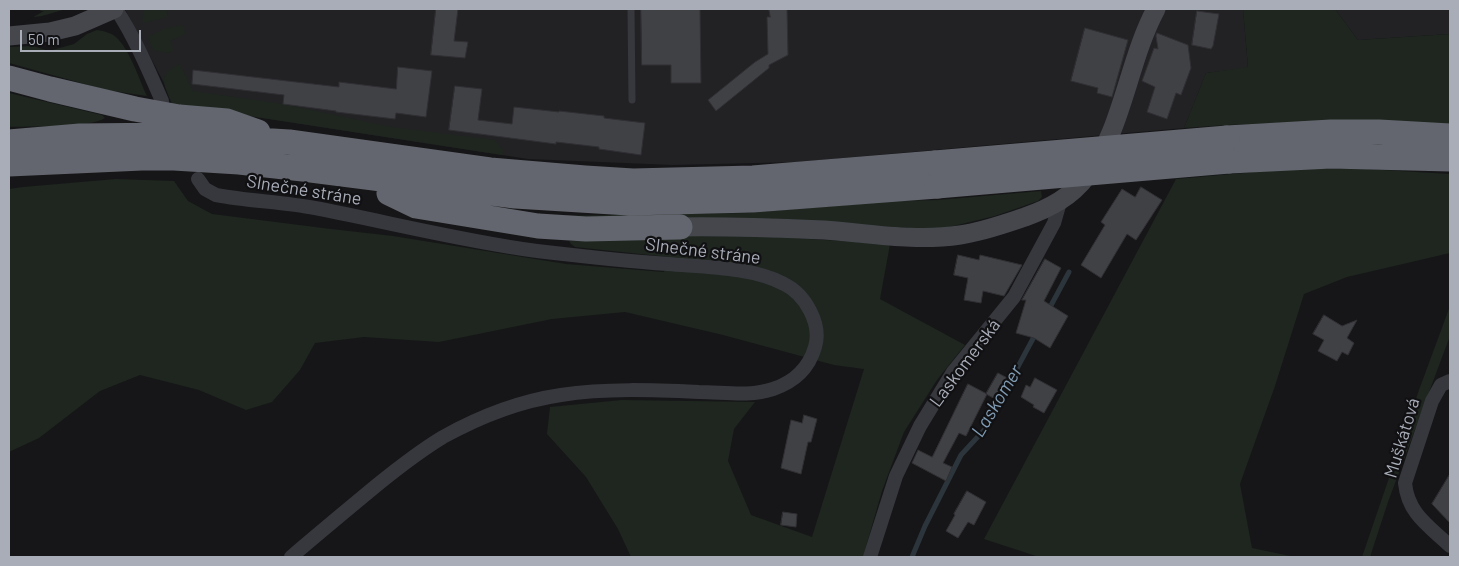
<!DOCTYPE html>
<html>
<head>
<meta charset="utf-8">
<style>
	body { margin:0 }
	#map { position:relative; width:1459px; height:566px; overflow:hidden; background:#161618; font-family:Barlow,sans-serif }
	canvas { display:block }
	.frame { position:absolute; inset:0; border:10px solid #a8adb8; pointer-events:none }
	.scale { position:absolute; left:20px; top:30px; width:121px; height:22px; box-sizing:border-box; border:2px solid #a8adb8; border-top:0; padding-left:6px; font-size:15px; line-height:18px; white-space:nowrap; color:#a8adb8; -webkit-text-stroke:4px #111113; paint-order:stroke }
</style>
</head>
<body>
<div id="map">
<canvas width="1459" height="566"></canvas>
<div class="frame"></div>
<div class="scale">50 m</div>
</div>
<script>
const g = document.querySelector('canvas').getContext('2d');
g.lineJoin = 'round';
function paint(path, color) { g.fillStyle = color; g.fill(path, 'evenodd'); }
function trace(path, color, width, dash) { g.strokeStyle = color; g.lineWidth = width; g.lineCap = dash ? 'butt' : 'round'; g.setLineDash(dash || []); g.stroke(path); }
function drawText(font, color, halo, rows, align = 'center') {
  g.font = font + ' Barlow,sans-serif'; g.lineWidth = 4.5; g.setLineDash([]); g.textBaseline = 'middle'; g.strokeStyle = halo; g.fillStyle = color; for (const [text, x, y, turn = 0] of rows) {
    g.save(); g.translate(x, y); g.rotate((+turn || 0) * Math.PI / 180); g.textAlign = isNaN(turn) ? turn : align; if (halo) g.strokeText(text, 0, 0); g.fillText(text, 0, 0); g.restore();
  }
}
const built = new Path2D(`
	M125,9H1243L1248,68L1206,73L1184,128L797,162L673,165L528,159L172,104L164,83Z
	M1335,9H1450V34L1358,40Z`);
const green = new Path2D(`
	M43,9H66L42,16L27,18Z
	M146,9H166L168,17L143,23C142,17 142,13 146,9Z
	M1243,9H1335L1358,40L1450,34V126L1303,122L1226,125L1184,128L1206,73L1248,67Z
	M181,25L184,27L185,34L170,41L174,51L167,53L153,50L148,37L164,29Z
	M97,30C104,31 113,33 118,39C131,53 139,79 147,96L106,90L9,63V47L33,46L49,51L74,44L87,34Z
	M180,64L193,91L283,104L391,127L495,140L504,151L502,155L172,104C164,83 156,75 180,64Z
	M9,93L102,115L105,118C90,128 29,126 9,127Z
	M1300,169H1366L1450,174V253L1347,277L1304,294L1275,386L1240,484L1252,548L1295,557H1039L984,539L1176,179L1266,171Z
	M116,179L174,181L188,201L212,214L331,229L393,236L566,264L664,272L668,257L575,247L571,244L569,241L663,240L675,235H742L890,244L880,299L965,345L937,380L904,432L882,491L863,557H631L618,529L586,477L547,434L550,407L622,400L755,402L734,429L728,461L751,515L812,537L864,369L834,365L723,335L625,312L552,319L439,342L364,337L315,343L300,370L272,402L246,410L199,390L140,375L100,391L39,438L9,452V189L23,187Z
	M1041,191L1042,197L1038,201L995,216L945,228L904,229L597,220L544,216L748,213L895,201L938,200Z
	M1450,306V336L1388,502L1370,557H1362L1419,390Z`);
const pier = new Path2D(`
	M9,11H44L9,31Z`);
const stream = new Path2D(`
	M1048,311L1069,272
	M912,557L925,526L961,455L984,430L1036,333`);
const building = new Path2D(`
	M436,9H458L454,41L468,42L465,58L431,55Z
	M641,9H700L701,83H671V65H642Z
	M769,9H787L788,55L769,65V68L716,111L708,100L755,62L768,54L767,17H770Z
	M1197,11L1219,14L1213,46L1211,49L1192,45Z
	M1085,28L1128,40L1112,97L1097,93L1098,88L1071,81Z
	M1157,33L1188,45L1191,68L1181,95L1176,93L1167,119L1147,112L1155,87L1142,81L1154,48L1158,49L1156,36Z
	M398,67L432,71L426,117L396,113L395,119L336,112V111L283,104L284,95L192,84L193,70L339,87V82L396,89Z
	M455,86L482,89L478,120L512,124L514,107L559,112V111L604,116V118L645,123L641,155L599,149V147L556,142V144L449,130Z
	M1141,187L1162,200L1136,240L1127,234L1101,278L1081,265L1105,225L1101,222L1122,189L1135,197Z
	M958,255L979,260L980,255L1022,265L1004,296L983,291L981,303L964,300L968,278L954,275Z
	M1045,259L1061,268L1044,301L1068,316L1050,348L1034,338L1016,333L1026,300H1022Z
	M1324,315L1342,326L1357,320L1347,338L1354,343L1348,355L1342,352L1337,361L1318,351L1324,340L1313,334Z
	M998,373L1009,379L997,400L986,394Z
	M1035,378L1057,390L1044,413L1033,407L1034,405L1021,397L1026,385L1030,387Z
	M968,384L987,394L966,436L959,433L943,463L952,467L946,481L912,463L918,450L932,457Z
	M804,415L817,419L811,442H808L801,474L781,468L791,420L802,423Z
	M1450,474V523L1432,504Z
	M967,491L986,502L974,525L968,522L958,538L946,531L955,515L954,514Z
	M783,512L797,514L796,527L781,525Z`);
const lane = new Path2D(`
	M631,9L632,100`);
const street = new Path2D(`
	M116,9C135,38 148,69 162,101
	M198,179L205,189L216,195C248,201 282,202 315,208C388,222 462,241 537,251C580,256 624,261 668,264C703,267 753,267 784,284C805,294 822,324 815,347C809,368 794,382 773,389C750,397 723,392 699,392C653,390 606,388 561,395C520,401 479,417 443,437C420,451 398,468 377,485C348,509 319,533 291,557
	M1450,381L1441,385L1432,401L1405,483C1408,514 1429,526 1450,546
	M870,557L896,476L920,426L953,372L1014,297L1054,223L1060,202`);
const secondary = new Path2D(`
	M9,36L50,32L75,26L114,9
	M680,227C728,226 776,228 824,230C869,233 914,242 960,235C982,232 1004,224 1025,217C1050,208 1071,197 1087,176C1123,129 1128,61 1156,9`);
const highway = new Path2D(`
	M9,78L50,89L135,109L179,117L227,121L258,132
	M1227,138L1331,132H1379L1450,136
	M9,142L80,136L174,135L289,142L490,170L585,178L633,181L753,178L935,163
	M1229,161L1331,156L1450,159
	M9,164L142,158H174L239,162L303,169L515,196L629,203L753,200L937,186
	M389,193L416,206L538,226L586,229L680,227`);
const highwayBridge = new Path2D(`
	M935,163L1227,138
	M937,186L1229,161`);
const streetNames = [
	["Slnečné stráne",304,190,9],
	["Slnečné stráne",703,251,7],
	["Laskomerská",965,363,-53],
	["Muškátová",1402,438,-73]
];
const waterNames = [
	["Laskomer",997,401,-59]
];
paint(built, '#222225');
paint(green, '#1e261f');
paint(pier, '#161618');
trace(stream, '#2c353c', 5);
paint(building, '#404145');
trace(building, '#303034', 1);
trace(lane, '#37383d', 7);
trace(street, '#37383d', 14);
trace(secondary, '#45474d', 19);
trace(highway, '#63666e', 25);
trace(highwayBridge, '#63666e', 25);
drawText('18px', '#a8adb8', '#111113', streetNames);
drawText('italic 19px', '#7f9bb3', '#111113', waterNames);
</script>
</body>
</html>
